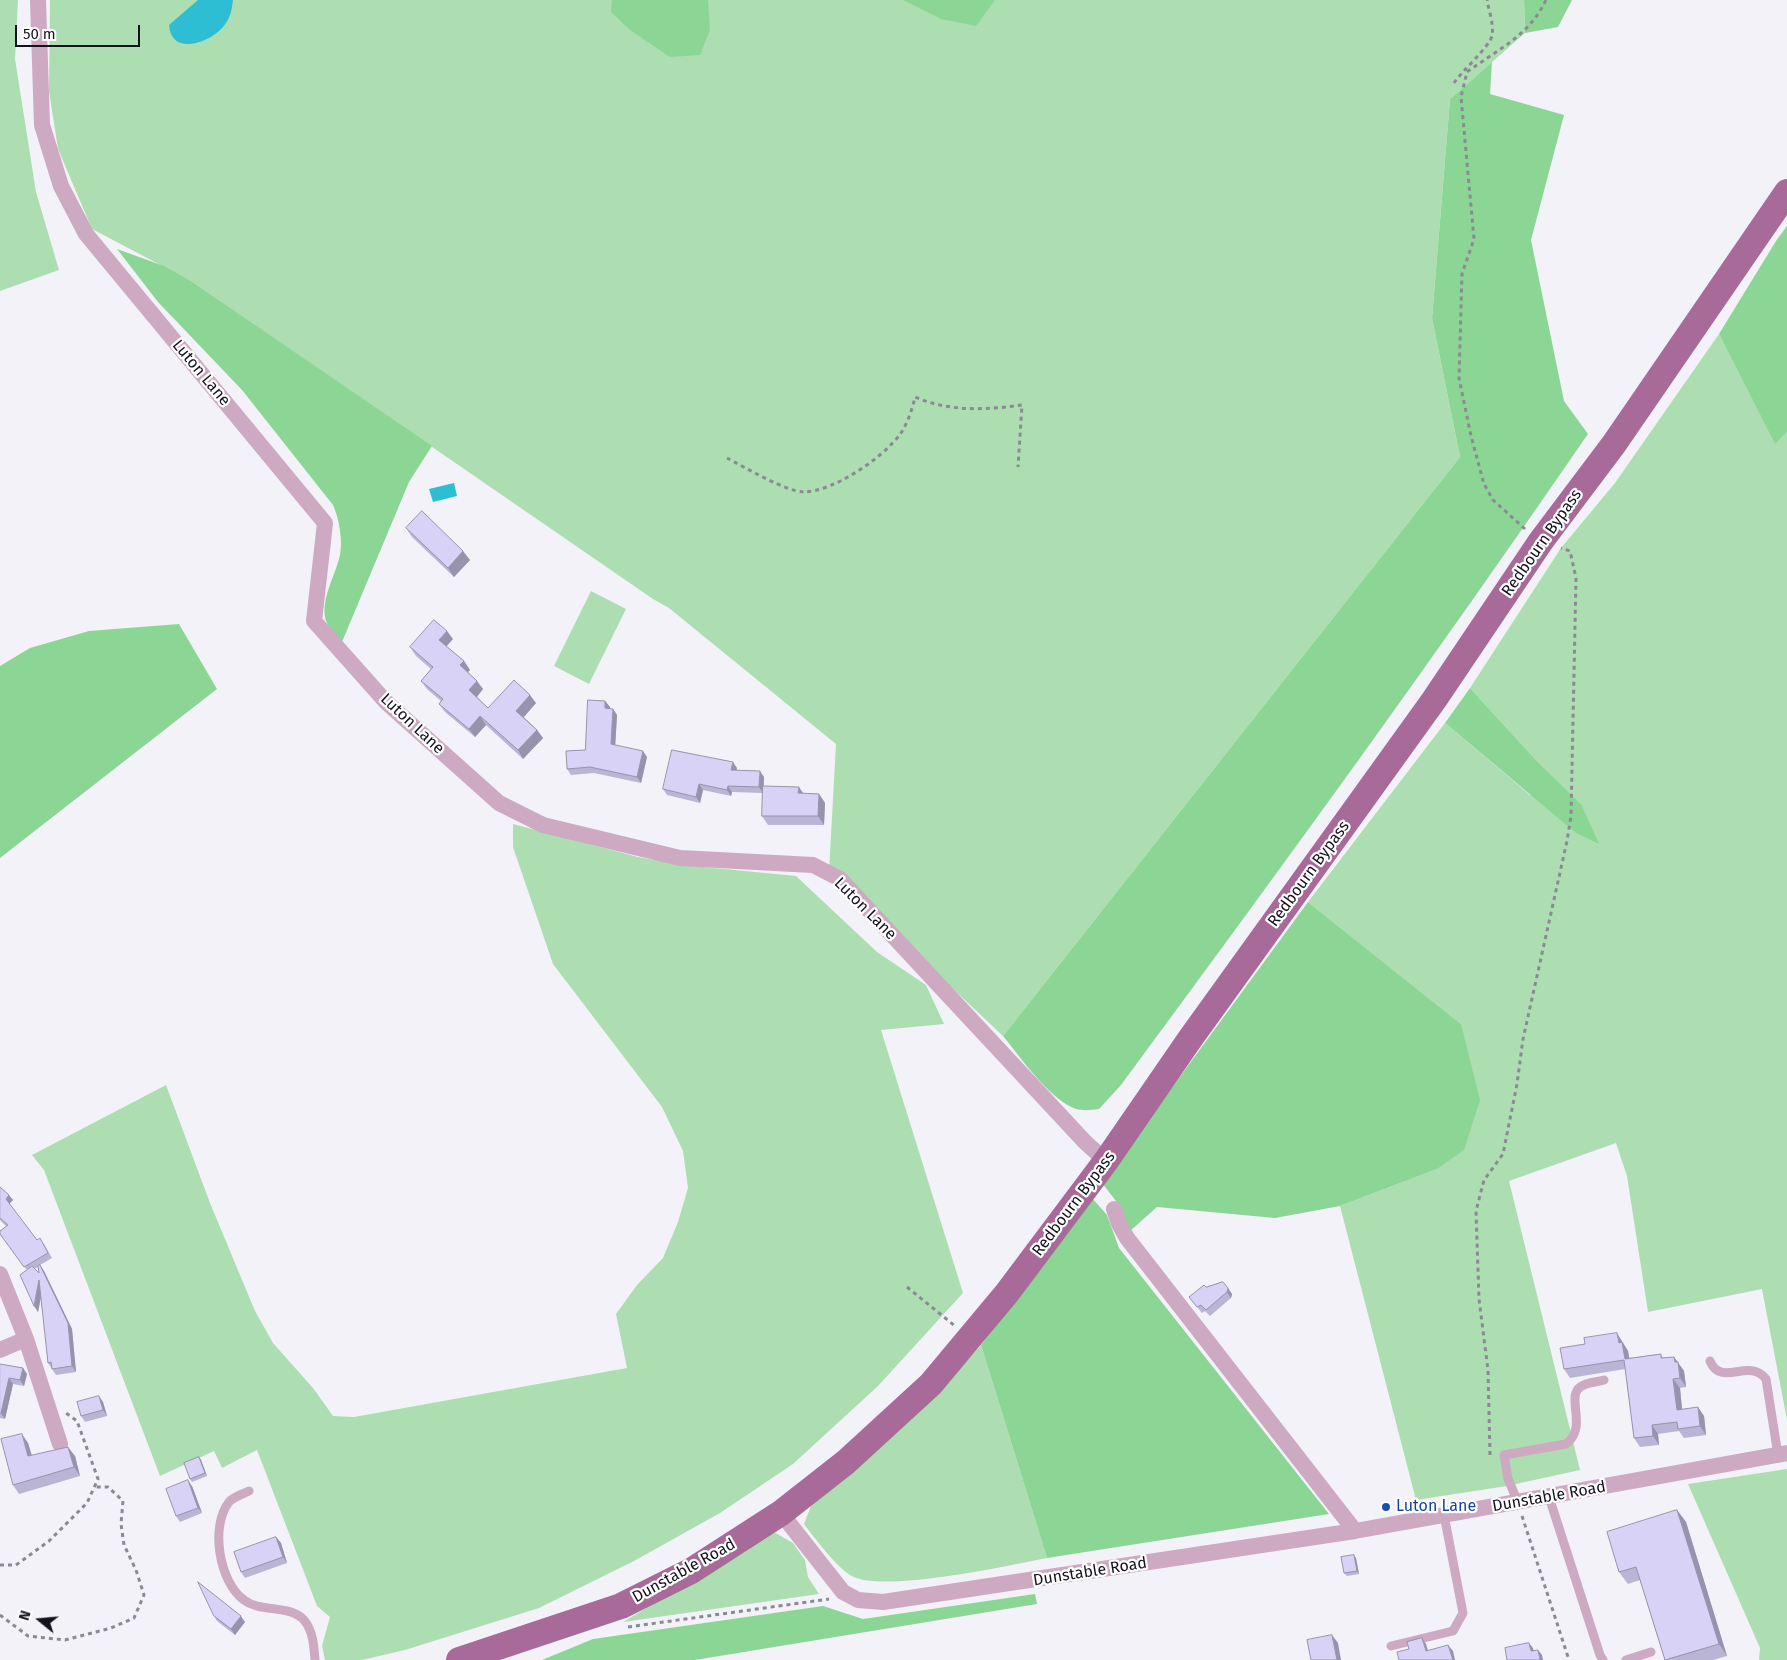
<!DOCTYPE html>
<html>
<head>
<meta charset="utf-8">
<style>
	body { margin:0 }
	#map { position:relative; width:1787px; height:1660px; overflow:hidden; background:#f3f2f9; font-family:"Fira Sans",sans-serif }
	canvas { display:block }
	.north { position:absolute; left:15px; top:1595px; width:50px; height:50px; -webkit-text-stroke:4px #fff; paint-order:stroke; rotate:287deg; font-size:14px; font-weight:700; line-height:20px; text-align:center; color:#14121e }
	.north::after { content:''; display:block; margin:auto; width:18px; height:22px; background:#14121e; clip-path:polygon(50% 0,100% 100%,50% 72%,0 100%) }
	.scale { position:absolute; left:15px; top:25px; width:125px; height:22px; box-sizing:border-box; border:2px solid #14121e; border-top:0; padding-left:6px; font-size:15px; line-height:18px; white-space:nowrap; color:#14121e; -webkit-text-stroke:4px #fff; paint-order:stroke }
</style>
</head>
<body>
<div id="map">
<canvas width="1787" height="1660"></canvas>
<div class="north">N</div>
<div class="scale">50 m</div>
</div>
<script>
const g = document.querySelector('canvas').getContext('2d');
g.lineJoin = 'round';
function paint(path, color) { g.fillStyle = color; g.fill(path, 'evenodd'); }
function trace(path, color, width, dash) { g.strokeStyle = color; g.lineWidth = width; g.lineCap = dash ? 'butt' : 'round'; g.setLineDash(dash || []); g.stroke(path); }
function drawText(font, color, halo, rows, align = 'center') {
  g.font = font + ' "Fira Sans",sans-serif'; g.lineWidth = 4.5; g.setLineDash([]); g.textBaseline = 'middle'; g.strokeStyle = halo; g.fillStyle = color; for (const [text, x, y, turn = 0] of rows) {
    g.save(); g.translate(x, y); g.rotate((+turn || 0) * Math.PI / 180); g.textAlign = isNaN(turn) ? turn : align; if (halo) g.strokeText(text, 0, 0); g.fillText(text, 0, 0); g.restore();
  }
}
const green = new Path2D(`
	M0,0H18L15,59L36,192L59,270L0,291Z
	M50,0H1524L1525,33L1450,99L1432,318L1460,457L1003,1036L829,872L836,744L669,608L653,599L191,281L92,229L58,149L49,91Z
	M1719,334L1775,443L1787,432V1420L1762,1289L1648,1312L1627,1176L1616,1143L1509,1181L1580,1470L1507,1486L1416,1500L1340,1206L1437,1169L1461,1024L1308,902L1445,723L1530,795L1581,804L1535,759L1470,688L1561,548L1615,483Z
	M591,591L626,609L589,684L554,666Z
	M513,824L638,857L683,865L796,876L877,952L926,985L944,1024L881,1030L963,1293L878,1386L793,1464L720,1513L634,1561L539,1608L405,1650L362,1660H325L322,1646L330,1617L317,1606L257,1450L222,1468L214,1451L160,1476L44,1170L32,1155L166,1085L210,1203L255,1311L273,1343L313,1388L333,1416L354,1417L627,1368L616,1314L637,1285L663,1258L678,1222L688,1188L683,1151L662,1107L553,964L513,847Z
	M981,1345L1047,1558C1007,1566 887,1592 854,1577C839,1571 814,1537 804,1524L811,1506L931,1400Z
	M1787,1469V1660H1759L1760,1648L1688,1484Z
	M774,1532L793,1543L805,1560L808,1577L819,1594L623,1622Z`);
const forest = new Path2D(`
	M612,0H708L710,30L700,55L670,57L630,30L611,12Z
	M903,0H995L976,26L941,19Z
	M1524,0H1572L1558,27L1525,33Z
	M1492,62L1490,94L1564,115L1531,240L1564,401L1588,434C1437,654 1280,870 1121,1085L1099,1109C1091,1110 1083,1111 1076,1109C1049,1099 1021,1058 1003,1036L1460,457L1432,318L1450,99Z
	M1787,226V432L1775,444L1719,334L1776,241Z
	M117,249L164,266L191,281L432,446L409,482L342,642C337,636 330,630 327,623C318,603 336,575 340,555C343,541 339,518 333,505L242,390L158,302Z
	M179,624L217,689L0,858V666L30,648L89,631Z
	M1470,688L1535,759L1581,804L1599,844L1576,833L1445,723Z
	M1308,902L1461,1024L1480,1100L1464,1150L1437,1169L1340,1206L1275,1218L1157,1207L1130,1231L1119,1205L1102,1183Z
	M1092,1198L1107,1215L1119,1248L1329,1514L1047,1558L981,1345Z
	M1035,1594L1037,1604L695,1660H542L593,1639L823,1606L863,1619Z`);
const water = new Path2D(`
	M198,0H233C232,8 231,16 226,23C214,42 171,58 169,25Z
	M454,483L457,496L433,502L429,489Z`);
const path = new Path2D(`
	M1454,83C1462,71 1489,47 1492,36C1494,25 1489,11 1487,0
	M727,458C744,467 787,492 804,492C835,491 884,457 901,433C908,422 912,410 915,397C949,412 987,410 1022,405L1018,467
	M1525,529L1493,500L1484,484L1471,436L1459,378L1462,274L1474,239L1461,97L1467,72C1497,50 1529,36 1546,0
	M907,1287L955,1326
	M1490,1455L1488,1370L1479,1299L1476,1211L1484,1180L1503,1154L1517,1084L1523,1039L1567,841L1571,816L1576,578L1570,551L1561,548
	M1522,1516L1569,1660
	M0,1565H16L49,1541L87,1503L98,1479L77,1421L66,1413
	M0,1615L28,1636L65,1640L111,1628L134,1618L144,1595L136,1570L124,1545L121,1524L123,1501L108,1487H95
	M628,1627L829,1599`);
const lane = new Path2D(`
	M1710,1361C1721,1388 1749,1357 1766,1379L1778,1455
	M249,1491C243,1494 233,1497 229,1502C210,1526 219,1582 244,1600C261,1613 289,1604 304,1620C313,1631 314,1646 315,1660
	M1549,1497L1600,1655L1603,1660
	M1518,1502L1508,1479L1504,1455L1566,1444C1590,1426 1562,1393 1584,1385C1590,1382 1598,1382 1604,1380
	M1391,1646L1453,1631L1463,1613L1444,1515
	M1626,1660L1651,1652`);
const street = new Path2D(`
	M38,0L42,125L61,186L86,234L325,523L314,621L386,702L499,803L543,825L680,858L813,865L840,879L1085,1142L1106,1161
	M1114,1209L1119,1224L1127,1238L1355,1531
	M0,1274L26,1339L60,1444
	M0,1350L26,1339
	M781,1513L843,1592L858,1600L883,1602L1355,1531L1787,1453`);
const primary = new Path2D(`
	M459,1660L621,1606L691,1571L781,1513L846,1462L931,1384L1007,1293L1106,1161L1190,1039L1434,700L1541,541L1614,444L1787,192`);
const wall = new Path2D(`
	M406,528L470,560L454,577L412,537Z
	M453,639L446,646L464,661L470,670L468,672L483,689L477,697L488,708L536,703L524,717L537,730L543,738L523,759L486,725L475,737L445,712L439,704L441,701L427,689L421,681L431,669L416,656L410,647Z
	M605,701L610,707V709H613L617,715L615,745L647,757L641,783L594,773L571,775L567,769L585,750Z
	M737,768L736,770L764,777V786L803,793L819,794L825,803L824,825H768L762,816L763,793L732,792L731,796L703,790L700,803L667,795L663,789Z
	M0,1187L13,1200L9,1204L37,1240L44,1244L52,1258L40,1265L44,1271L72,1329L76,1372L56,1375L48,1363L41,1297L38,1312L27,1270L0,1234L6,1226L0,1220ZM38,1267L39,1273L34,1269Z
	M1223,1282L1232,1294L1231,1298L1210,1316L1205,1311L1202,1313L1189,1297L1206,1287Z
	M1623,1342L1624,1345L1628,1351L1629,1358L1661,1354L1663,1358L1674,1357L1684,1371L1686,1387L1680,1388L1682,1409L1704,1416L1706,1435L1684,1438L1679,1431L1658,1434L1659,1445L1640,1447L1634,1438L1625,1369L1570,1378L1564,1369L1585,1344Z
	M0,1364L23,1368L27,1374L24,1386L13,1384L5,1419L0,1418Z
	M99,1396L103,1402L107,1416L85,1422L81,1416Z
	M28,1443L32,1455L75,1456L80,1476L19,1494L13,1485Z
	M199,1457L201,1460L207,1476L192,1482L190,1479Z
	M192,1486L202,1513L180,1522L176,1516Z
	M1677,1510L1686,1522L1727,1656L1713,1660H1665L1640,1580L1628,1584L1619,1572Z
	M276,1537L281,1543L287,1563L245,1578L241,1572Z
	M1356,1558L1359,1574L1347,1576L1344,1573Z
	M214,1616L245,1622L235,1635L217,1621Z`);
const shadedWall = new Path2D(`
	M463,551L470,560L454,577L448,568Z
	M447,631L453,639L445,648L439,640Z
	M464,661L470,670L466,674L460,665Z
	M477,681L483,689L475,699L469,690Z
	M530,695L536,703L522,719L516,711Z
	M605,701L610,707L609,714L605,708Z
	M613,709L617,715L615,750L611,744Z
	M480,716L486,725L475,737L469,729Z
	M537,730L543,738L523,759L518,750Z
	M643,751L647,757L641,783L637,777Z
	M733,762L737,768L735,776L731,770Z
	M760,771L764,777L763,793L759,787Z
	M699,784L703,790L700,803L696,797Z
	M728,786L732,792L731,796L727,790Z
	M799,787L805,796L798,793Z
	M819,794L825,803L824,825L818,816Z
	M9,1195L13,1200L9,1204L6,1199Z
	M40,1265L44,1271L72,1329L76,1372L72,1366Z
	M39,1280L43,1286L38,1312L34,1306Z
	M1228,1288L1232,1294L1231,1298L1227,1292Z
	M1617,1333L1628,1351L1631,1368L1625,1359L1619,1343Z
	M1674,1357L1684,1371L1686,1387L1680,1378L1675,1362Z
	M23,1368L27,1374L24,1386L20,1380Z
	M9,1378L13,1384L5,1419L1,1413Z
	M1673,1379L1680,1388L1683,1419L1677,1410Z
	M99,1396L103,1402L107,1416L103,1410Z
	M1698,1407L1704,1416L1706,1435L1700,1426Z
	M1652,1425L1658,1434L1659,1445L1653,1436Z
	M22,1434L28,1443L34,1465L28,1456Z
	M68,1447L75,1456L80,1476L74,1467Z
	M199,1457L201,1460L207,1476L205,1473Z
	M188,1480L192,1486L202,1513L198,1508Z
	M1677,1510L1686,1522L1727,1656L1719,1644Z
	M276,1537L281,1543L287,1563L283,1557Z
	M1354,1555L1356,1558L1359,1574L1357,1571Z
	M241,1616L245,1622L235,1635L231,1629Z
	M1332,1635L1338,1643L1341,1660H1337Z
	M1422,1638L1426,1644L1430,1657L1426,1651Z
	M1529,1643L1533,1648L1535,1656L1531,1651Z
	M1448,1645L1453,1651L1455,1660H1453Z
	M1538,1650L1542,1655L1543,1660H1540Z`);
const building = new Path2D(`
	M422,511L463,551L448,568L406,528Z
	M434,620L447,631L439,640L464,661L460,665L477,681L469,690L488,708L514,680L530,695L516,711L537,730L518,750L480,716L469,729L439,704L443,699L421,681L433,667L410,647Z
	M588,700L605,701V708L613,709L611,744L643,751L637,777L590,767L567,769L566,751L585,750Z
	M672,750L733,762L731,770L760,771L759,787L728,786L727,790L699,784L696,797L663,789Z
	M763,786L799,787L798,793L819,794L818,816H762Z
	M0,1187L9,1195L6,1199L37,1240L40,1238L48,1253L24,1267L0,1234V1231L8,1225L0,1218Z
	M40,1265L68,1323L72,1366L52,1369L51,1362L48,1363L39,1280L34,1306L20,1275L32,1266L39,1273L38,1266Z
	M1223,1282L1228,1288L1227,1292L1206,1310L1201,1305L1197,1307L1189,1297L1204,1285L1206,1287Z
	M1617,1333L1619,1343L1622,1342L1625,1359L1661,1354V1358L1674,1357L1675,1362H1678L1680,1378L1673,1379L1677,1410L1698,1407L1700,1426L1678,1429L1677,1422L1652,1425L1653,1436L1634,1438L1624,1360L1564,1369L1560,1348L1585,1344L1584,1338Z
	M0,1364L23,1368L20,1380L9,1378L1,1413H0Z
	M99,1396L103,1410L81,1416L77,1402Z
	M22,1434L28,1456L68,1447L74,1467L13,1485L1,1439Z
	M199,1457L205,1473L190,1479L184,1463Z
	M188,1480L198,1508L176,1516L166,1489Z
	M1677,1510L1719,1644L1665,1660L1636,1567L1619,1572L1607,1532Z
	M276,1537L283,1557L241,1572L234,1552Z
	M1354,1555L1357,1571L1344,1573L1341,1557Z
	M198,1582L241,1616L231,1629L214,1616Z
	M1332,1635L1337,1660H1311L1307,1640Z
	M1422,1638L1426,1651L1448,1645L1453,1660H1399L1397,1652L1409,1649L1407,1642Z
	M1529,1643L1531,1651L1538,1650L1540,1660H1507L1505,1648Z`);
const markers = [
	[1386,1507,5,"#1a4fb4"]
];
const streetNames = [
	["Luton Lane",201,373,50],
	["Redbourn Bypass",1542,543,-55],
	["Luton Lane",412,724,43],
	["Redbourn Bypass",1309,874,-54],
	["Luton Lane",865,909,45],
	["Redbourn Bypass",1074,1204,-53],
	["Dunstable Road",1549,1497,-10],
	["Dunstable Road",684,1571,-29],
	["Dunstable Road",1090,1572,-9]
];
const transitNames = [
	["Luton Lane",1396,1507]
];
paint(green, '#acdeb1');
paint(forest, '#8bd695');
paint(water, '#2dbed3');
trace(path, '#8b8993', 3, [4, 4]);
trace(lane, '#cda9c2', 9);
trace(street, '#cda9c2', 16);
trace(primary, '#a86a99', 26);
paint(wall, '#bab5d4');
paint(shadedWall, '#9793ac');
paint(building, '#d8d2f6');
trace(building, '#9793ac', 1);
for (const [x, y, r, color] of markers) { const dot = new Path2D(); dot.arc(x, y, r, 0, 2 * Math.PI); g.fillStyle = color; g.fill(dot); trace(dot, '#fff', 2); }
drawText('16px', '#14121e', '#fff', streetNames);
drawText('16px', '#164399', '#fff', transitNames, 'left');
</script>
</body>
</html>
